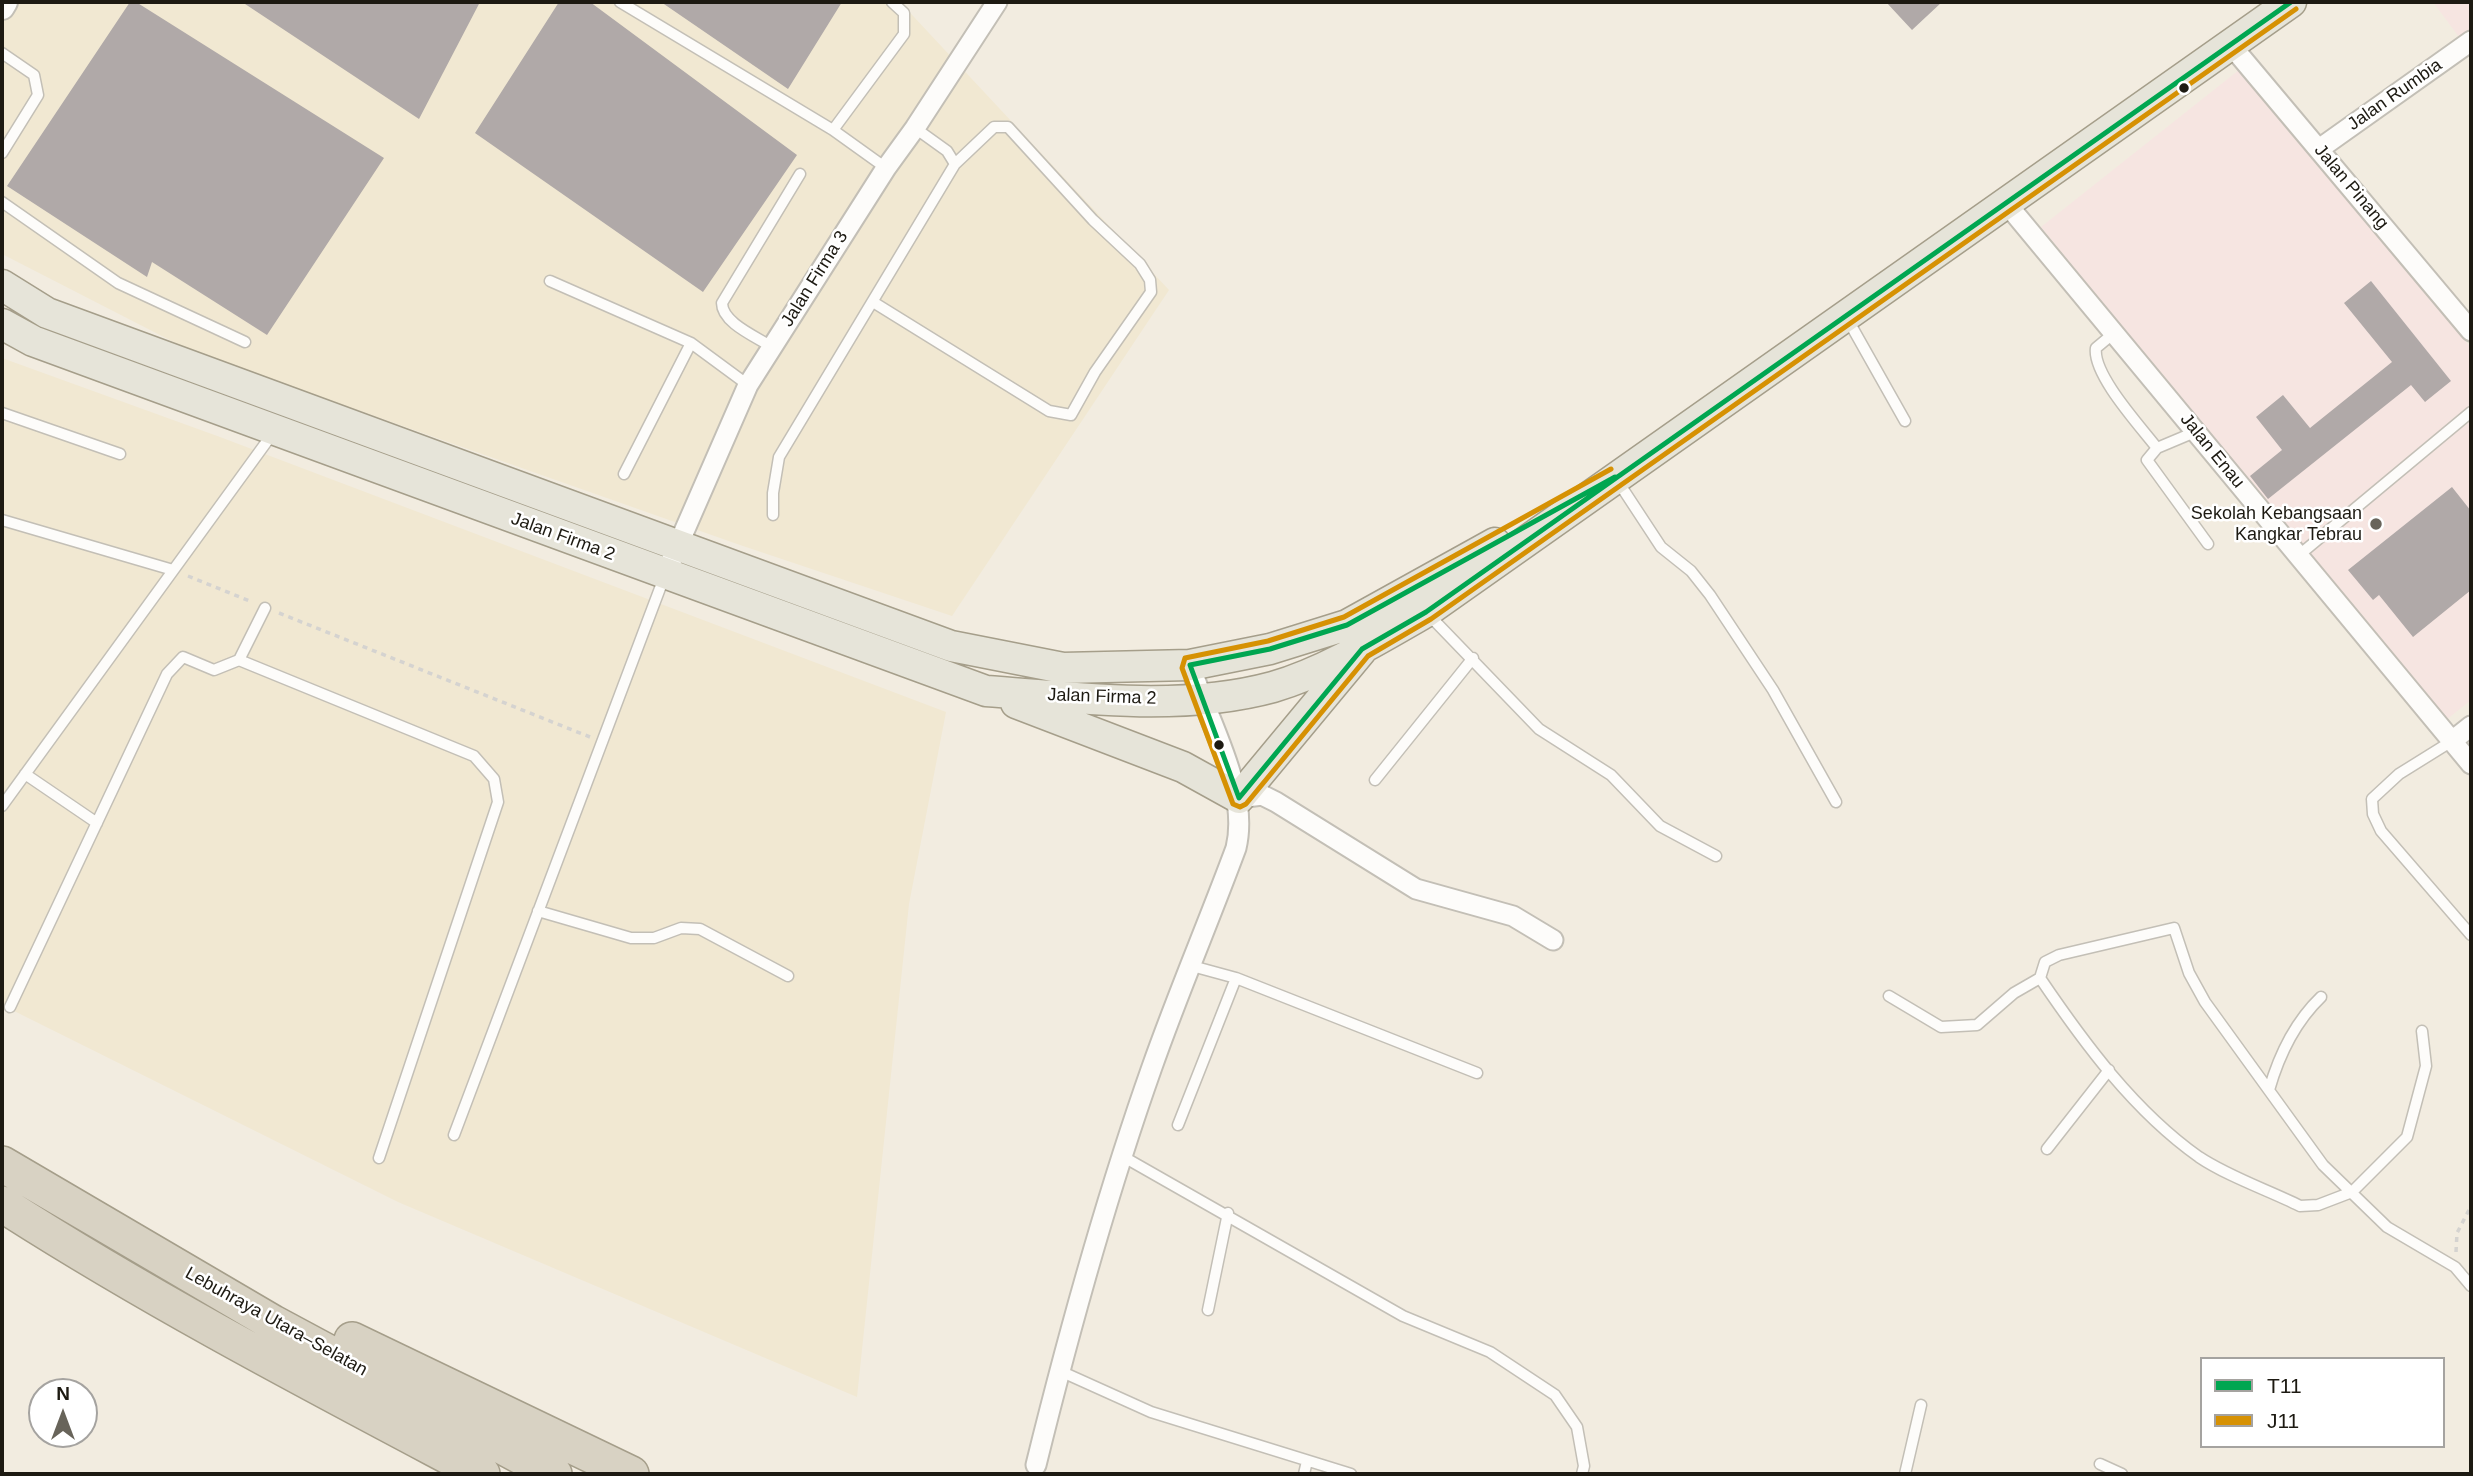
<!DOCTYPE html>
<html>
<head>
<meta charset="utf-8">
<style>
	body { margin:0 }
	#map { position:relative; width:2473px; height:1476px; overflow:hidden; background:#f2ece0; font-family:Arial,sans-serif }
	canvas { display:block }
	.frame { position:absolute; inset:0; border:4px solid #1d1a12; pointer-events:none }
	.legend { position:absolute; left:2200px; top:1357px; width:245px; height:91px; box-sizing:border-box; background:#fff; border:2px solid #a5a3a0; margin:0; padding:9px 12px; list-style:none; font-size:21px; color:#1d1a12 }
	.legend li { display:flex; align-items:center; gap:14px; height:35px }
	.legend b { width:35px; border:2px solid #a5a3a0 }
	.north { position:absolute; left:28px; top:1378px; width:70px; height:70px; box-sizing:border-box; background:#fff; border:2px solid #a5a3a0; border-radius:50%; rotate:0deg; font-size:19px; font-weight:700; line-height:28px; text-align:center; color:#1d1a12 }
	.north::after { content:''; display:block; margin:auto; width:24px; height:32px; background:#68645a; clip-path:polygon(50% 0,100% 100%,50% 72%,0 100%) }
</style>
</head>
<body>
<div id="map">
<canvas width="2473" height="1476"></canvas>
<div class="frame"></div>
<ul class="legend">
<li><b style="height:9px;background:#00a651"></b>T11</li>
<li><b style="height:9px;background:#d69103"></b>J11</li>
</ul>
<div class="north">N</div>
</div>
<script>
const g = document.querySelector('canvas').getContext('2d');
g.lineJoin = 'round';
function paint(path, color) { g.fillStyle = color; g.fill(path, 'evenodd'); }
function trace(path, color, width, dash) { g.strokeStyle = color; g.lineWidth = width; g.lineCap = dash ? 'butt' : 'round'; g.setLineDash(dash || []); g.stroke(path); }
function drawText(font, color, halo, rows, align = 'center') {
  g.font = font + ' Arial,sans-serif'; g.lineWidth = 5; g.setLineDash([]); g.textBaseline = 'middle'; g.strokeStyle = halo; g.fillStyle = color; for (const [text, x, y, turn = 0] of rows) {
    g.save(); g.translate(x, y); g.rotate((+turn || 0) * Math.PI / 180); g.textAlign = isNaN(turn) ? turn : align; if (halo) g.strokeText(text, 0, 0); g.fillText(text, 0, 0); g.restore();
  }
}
const commercial = new Path2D(`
	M2433,2H2471V29L2459,37Z
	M2244,66L2471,348V700L2441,724L2041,227Z`);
const built = new Path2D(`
	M2,2H900L1169,290L952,616L740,545L193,352L2,254Z
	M2,358L220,437L946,712L909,904L857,1397L398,1202L2,1005Z`);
const building = new Path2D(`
	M130,2H136L384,158L267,335L152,262L147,277L7,186Z
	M242,2H480L419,119Z
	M559,2H590L797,155L703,292L475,133Z
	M661,2H842L788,89Z
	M1886,2H1942L1912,30Z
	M2371,281L2451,381L2425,402L2411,385L2268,499L2250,476L2282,450L2256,417L2283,395L2310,428L2392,362L2344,303Z
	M2452,487L2471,511V590L2413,637L2379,595L2373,600L2348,570Z`);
const path = new Path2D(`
	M188,576L252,602
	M279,613L590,737
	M2456,1252L2457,1233L2471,1206`);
const service = new Path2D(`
	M620,2L833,130L886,168
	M2,53L34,75L38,95L2,153
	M833,130L904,34V13L892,2
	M2,202L118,283L245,342
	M550,281L691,343L748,385
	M873,302L1049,411L1071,415L1095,372L1151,292L1150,280L1140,264L1093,220L1008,127H994L955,164
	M1848,320L1905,421
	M2114,333L2096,348C2092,374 2140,426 2157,448
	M772,347C757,337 722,323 722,303L800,174
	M2,413L120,454
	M2195,432L2157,448L2147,460L2208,544
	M624,474L691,343
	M1617,480L1661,547L1691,571L1710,595L1773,690L1836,802
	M773,515V493L779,457L955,164L947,151L915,128
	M2,520L173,570
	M2298,556L2471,412
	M1427,613L1539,729L1611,775L1660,826L1716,856
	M239,660L474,756L494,779L498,802L379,1158
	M2452,741L2399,774L2372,799L2373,814L2381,831L2471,935
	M25,774L97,823
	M1375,780L1473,658
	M2,806L273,433
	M538,911L631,938H654L681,928L700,929L788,976
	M1192,966L1236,978L1477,1073
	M2040,978C2084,1043 2134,1111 2199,1157C2229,1177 2268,1190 2300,1206L2318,1205L2352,1192L2407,1137L2426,1066L2422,1031
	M1889,996L1941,1027L1977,1025L2014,993L2040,978L2045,962L2059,955L2174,928L2189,973L2205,1002L2323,1165L2387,1227L2455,1267L2471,1286
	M10,1007L167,674L183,657L214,670L239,660L265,608
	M2269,1090C2279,1055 2295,1022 2321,997
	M1178,1125L1236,978
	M454,1135L665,575
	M2047,1149L2109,1070
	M1122,1156L1403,1316L1490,1352L1555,1395L1577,1427L1584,1466L1582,1474
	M1208,1310L1228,1213
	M1060,1371L1151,1412L1351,1474
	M2100,1464L2122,1474
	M1304,1474L1307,1461
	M1905,1474L1921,1405`);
const minor = new Path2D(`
	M2230,44L2471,331
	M2319,149L2471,41
	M2006,203L2471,764
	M665,575L748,385L886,168L915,128L997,2
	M2452,741L2471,726
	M1239,798L1262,795L1276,802L1416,889L1513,916L1553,940
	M1036,1465C1069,1331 1106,1197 1152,1067C1178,993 1209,921 1236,848C1250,790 1208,722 1190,665`);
const tertiary = new Path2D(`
	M2,7L5,2`);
const primary = new Path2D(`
	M2,285L47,313L951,646L1063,668L1190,665L1270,649L1347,625L1495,543
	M2,324L33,341L986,691C1080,698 1181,712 1273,687C1325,672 1379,639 1426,612L2291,2
	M1016,703L1183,767L1239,798L1361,651`);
const motorway = new Path2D(`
	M2,1164L273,1323L554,1474
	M2,1204C156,1303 320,1388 482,1474
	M352,1340L631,1474`);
const bus1 = new Path2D(`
	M1615,477L1347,625L1270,649L1190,665L1239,798L1362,649L1426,612L2291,2`);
const bus2 = new Path2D(`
	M1611,469L1344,617L1268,641L1185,658L1182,668L1233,804L1240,807L1246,804L1368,656L1431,619L2296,9`);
const markers = [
	[2184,88,6,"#1d1a12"],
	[2376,524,7,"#68645a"],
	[1219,745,6,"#1d1a12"]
];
const streetNames = [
	["Jalan Rumbia",2395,95,-35],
	["Jalan Pinang",2351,187,50],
	["Jalan Firma 3",815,279,-58],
	["Jalan Enau",2212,451,51],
	["Jalan Firma 2",563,537,20],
	["Jalan Firma 2",1102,697,2],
	["Lebuhraya Utara–Selatan",276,1322,29]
];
const poiNames = [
	["Sekolah Kebangsaan",2362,514],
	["Kangkar Tebrau",2362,535]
];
paint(commercial, '#f6e5e1');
paint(built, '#f1e8d2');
paint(building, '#b0a9a8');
trace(service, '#c3bfb6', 13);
trace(minor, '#c3bfb6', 23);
trace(tertiary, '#c3bfb6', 28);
trace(primary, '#a59e8a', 33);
trace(motorway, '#a59e8a', 38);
trace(path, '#d5d3d0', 3.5, [5, 5]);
trace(service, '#fdfcfa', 10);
trace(minor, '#fdfcfa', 19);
trace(tertiary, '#fdfcfa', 24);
trace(primary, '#e6e4d9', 30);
trace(motorway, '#d8d2c3', 35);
trace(bus1, '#00a651', 5);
trace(bus2, '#d69103', 5);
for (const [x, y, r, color] of markers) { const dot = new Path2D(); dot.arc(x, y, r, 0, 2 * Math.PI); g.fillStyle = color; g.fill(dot); trace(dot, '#fff', 2.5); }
drawText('18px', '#1d1a12', '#fff', streetNames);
drawText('18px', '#1d1a12', '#fff', poiNames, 'right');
</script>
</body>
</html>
